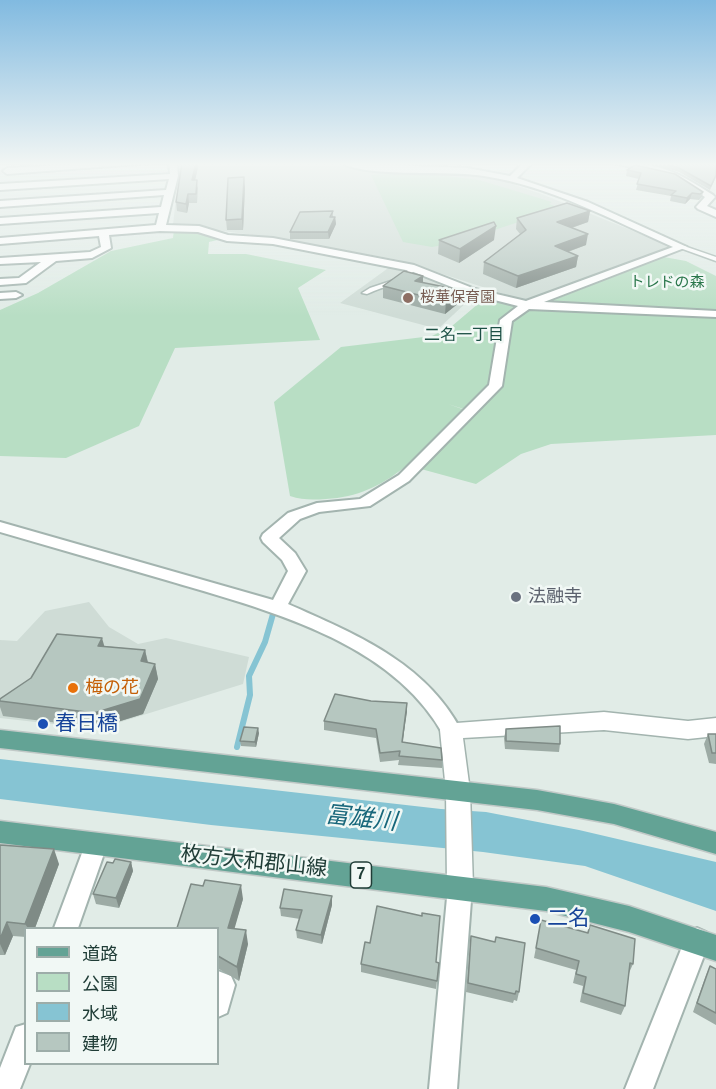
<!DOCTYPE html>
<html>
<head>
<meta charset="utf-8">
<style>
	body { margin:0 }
	#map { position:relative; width:716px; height:1089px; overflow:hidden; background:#e1ece7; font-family:Helvetica,"Noto Sans JP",sans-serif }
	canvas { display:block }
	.legend { position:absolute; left:24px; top:927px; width:195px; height:138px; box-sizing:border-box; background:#f1f8f5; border:2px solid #9dada9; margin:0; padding:8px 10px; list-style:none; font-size:18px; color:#203d37 }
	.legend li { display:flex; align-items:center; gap:12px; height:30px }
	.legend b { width:30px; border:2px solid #9dada9 }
</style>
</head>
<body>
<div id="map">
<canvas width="716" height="1089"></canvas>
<ul class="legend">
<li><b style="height:8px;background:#63a395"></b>道路</li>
<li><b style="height:16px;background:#b8dec4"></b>公園</li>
<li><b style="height:16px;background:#86c4d3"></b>水域</li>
<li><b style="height:16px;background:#b6c7c0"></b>建物</li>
</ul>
</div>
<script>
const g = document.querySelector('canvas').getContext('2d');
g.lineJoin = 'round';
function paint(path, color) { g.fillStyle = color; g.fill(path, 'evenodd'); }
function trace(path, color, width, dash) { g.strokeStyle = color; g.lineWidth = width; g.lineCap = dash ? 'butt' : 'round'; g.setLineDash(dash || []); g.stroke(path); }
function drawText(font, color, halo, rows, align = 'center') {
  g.font = font + ' Helvetica,"Noto Sans JP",sans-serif'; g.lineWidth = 5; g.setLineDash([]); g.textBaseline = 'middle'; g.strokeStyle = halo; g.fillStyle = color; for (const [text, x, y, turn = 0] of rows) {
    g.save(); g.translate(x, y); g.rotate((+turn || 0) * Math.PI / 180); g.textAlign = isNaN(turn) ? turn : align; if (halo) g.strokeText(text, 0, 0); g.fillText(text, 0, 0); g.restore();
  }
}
const built = new Path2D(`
	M180,163H342L488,176L539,193L673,247L529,302L399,260L281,239L173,224Z
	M391,266L413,269L467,294L468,301L438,329L340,303Z
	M89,602L109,627L138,644L166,638L249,657L243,684L98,729L0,718V640L17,641L45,611Z`);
const green = new Path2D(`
	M415,172L479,180L552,202L549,204L561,208L455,243L432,247L403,242L371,175Z
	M174,229L226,238L209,242L208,254H246L326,270L298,288L320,340L175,348L139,426L66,458L0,456V310L38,293L111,251L173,238Z
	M664,257L686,261L716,276V311L543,304Z
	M485,298L529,310H609L716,317V435L551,444L521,454L476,484L421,469L476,413L448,404L465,410C421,451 389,496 326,499C312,500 302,500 290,496L274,402L341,347L432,336L452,326Z`);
const water = new Path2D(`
	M0,759L441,809L486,812L579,830L716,862V911L585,866L483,852L211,825L0,799Z`);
const stream = new Path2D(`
	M237,747L250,695L249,676L265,642L273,614`);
const service = new Path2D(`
	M680,246H684L716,257V261L680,248Z
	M414,266L417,268L416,269C400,285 386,285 367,294L362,293L370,288L394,280Z`);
const minor = new Path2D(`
	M97,163H151L7,174L3,171L7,168Z
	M169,163H177L178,176L166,225L199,226L228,235L273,238L414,265L475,289L526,301L673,247C612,220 550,186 484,176C449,170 368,178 342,163L467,168L510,176L523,163H532L517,178L588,202L687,247L544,302L716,311V317L529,309L512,321L502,386L409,481L370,506L319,512L300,519L279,538L295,553L306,571L288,604C355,634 425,662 461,730L458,736L451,738L444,736C392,640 263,609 166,580C111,564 55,548 0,532V522L273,600L288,571L282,560L263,542L261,538L263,534L288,513L317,503L360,499L399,475L489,385L500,320L518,306L467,293L411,271L273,244L227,241L198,232L160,231L109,235L111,248L92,258L56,261L26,283L0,285V279L19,278L41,262L0,264V258L90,252L101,247L99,236L0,244V238L156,225L159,213L0,224V218L161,207L164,195L0,207V201L166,190L169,179L0,190V184L170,174Z
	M615,163C660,163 676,171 713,195L715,197L707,206L716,210V217L698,209L696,207L705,197L675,178Z
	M0,293L16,292L22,295L16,298L0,299Z
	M96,835L104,838L107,845L78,928H54L85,845L88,838Z
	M460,876L468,879L472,887L457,1089H429L448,887L452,879Z
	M697,928L706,932L710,940L653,1089H625L688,932Z
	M218,971L231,976L235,985L227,1013L218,1017Z
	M26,1024V1064H30L20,1089H0V1068L16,1027Z`);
const tertiary = new Path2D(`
	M604,712L688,721L716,718V736L688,739L604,730L463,738L470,791L473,887L469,895L460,899L451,895L447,887L446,791L440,730L443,724Z`);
const primary = new Path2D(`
	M0,730L537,790L614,804L716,832V854L614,824L537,810L0,748Z
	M0,821L546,887L629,906L716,935V961L629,932L546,911L0,843Z`);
const wall = new Path2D(`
	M182,163H199L195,180L198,188L197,203H189L187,213L177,211L176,202Z
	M648,163H716V177L710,190L679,172Z
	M635,165L703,192L702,197L699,200L690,199L685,204L670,201L671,196L636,190L639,179L626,176L627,170Z
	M245,187L243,230H227L226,220Z
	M333,211V217H335L336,224L329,239H290V232Z
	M590,211L588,222L572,228L586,245L568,252L578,256L576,267L516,288L483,274L484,262L520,234L516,229L517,218Z
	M439,240H494L459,263L438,254Z
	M423,282L460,302L445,314L383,298V286Z
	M104,646L145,650L148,662L155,664L158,679L143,714L98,728L3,716L0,707V699Z
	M371,701L407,703L403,742L442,760V768L398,765L399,760L380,762L376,738L324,730V721Z
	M506,729L560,744L559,752L505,749L504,738Z
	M259,733L256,747L241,746L240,741Z
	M708,734H716V764L709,763L704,744Z
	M0,845L59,864L35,928H26V937L13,936L5,955H0Z
	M131,862L133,871L119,908L96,904L93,894L113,863Z
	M332,896V905L322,944L297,938L296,930L300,919L281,916L280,908Z
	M243,899L234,928L248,944L239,981L219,969L218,970V928Z
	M541,920L587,933L590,925L633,964L629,973L625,1006L621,1015L580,1002L583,986L573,983L576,970L534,958Z
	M471,936L519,992L517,1001L514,1000L513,1003L466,992Z
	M436,962L439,963L436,989L361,972V964Z
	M710,966L716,969V1025L693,1012L706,975Z`);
const shadedWall = new Path2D(`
	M196,163H199L193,189L192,180Z
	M244,177L245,187L243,230L242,219Z
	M692,193L690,199L685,204L687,198Z
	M188,194L189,203L187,213L186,204Z
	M590,211L588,222L556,233L557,222Z
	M335,217L336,224L329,239L328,232Z
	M496,226L494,240L459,263L460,249Z
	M588,234L586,245L553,257L555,246Z
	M578,256L576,267L516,288L518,276Z
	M423,276V287L415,281Z
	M460,290V302L445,314L446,302Z
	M102,638L106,652L98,646Z
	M145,650L148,664L141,661Z
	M155,664L158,679L143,714L98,728L94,713Z
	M407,703V712L401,751L402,742Z
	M258,728L259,733L256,747L255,742Z
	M54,849L59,864L35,928H28L25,924Z
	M131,862L133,871L119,908L116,898Z
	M241,885L243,899L231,941L228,928Z
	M332,896V905L322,944L321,935Z
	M7,922L13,936L5,955L0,944V939Z
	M246,930L248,944L239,981L237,967Z`);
const building = new Path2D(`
	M182,163H196L192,180H197L196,194H188L186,204L176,202Z
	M662,163H716V175L711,186L679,168Z
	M635,165L675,174L703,192L700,194L692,193L687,198L671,195L676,191L637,184L641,173L627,170Z
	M244,177L242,219L226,220L228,178Z
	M567,203L590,211L557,222L588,234L555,246L578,256L518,276L484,262L526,230L517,218Z
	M333,211L330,217H335L328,232H290L300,212Z
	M494,222L496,226L460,249L439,240Z
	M404,271L423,276L415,281L460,290L446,302L383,286Z
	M57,634L102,638L98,646L145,650L141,661L155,664L140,699L94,713L0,701V699L31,678Z
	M335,694L371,701L407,703L402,742L441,748L442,760L399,756L400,751L380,753L376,729L324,721Z
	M560,726V744L506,741V729Z
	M244,727L258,728L255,742L240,741Z
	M708,734H716V753H712Z
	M0,845L54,849L25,924L7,922L0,939Z
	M115,859L131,862L116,898L93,894L107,862L113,863Z
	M205,880L241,885L228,928L246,930L237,967L218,956V928H177L191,884L203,886Z
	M284,889L332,896L321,935L296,930L302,910L280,908Z
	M377,906L422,916V913L440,916L436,962L439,963L437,981L361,964L365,942L370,943Z
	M541,920L588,933L590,925L635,939L633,964L630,963L625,1006L583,993L586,977L576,974L579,961L536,948Z
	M471,936L495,942L496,937L525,943L519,992L516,991L515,994L468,983Z
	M710,966L716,969V1013L697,1003Z`);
const markers = [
	[408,298,6,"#8d6e63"],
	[516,597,6,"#6b7280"],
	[73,688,6,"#e8710a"],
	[43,724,6,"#1a4fb4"],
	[535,919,6,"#1a4fb4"]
];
const farParknames = [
	["トレドの森",667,283]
];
const farEducationnames = [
	["桜華保育園",420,298]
];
const farNeighbourhoodnames = [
	["二名一丁目",464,336]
];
const shields = [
	[361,875,21]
];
const shieldNames = [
	["7",361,875]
];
const worshipNames = [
	["法融寺",528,597]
];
const foodNames = [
	["梅の花",85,688]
];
const nearTransitnames = [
	["春日橋",55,724],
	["二名",547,919]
];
const nearStreetnames = [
	["枚方大和郡山線",254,862,6]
];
const nearWaternames = [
	["富雄川",361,819,6]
];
paint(built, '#cfdcd6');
paint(green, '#b8dec4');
paint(water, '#86c4d3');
trace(stream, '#86c4d3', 6);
trace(service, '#a3b4af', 3);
trace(minor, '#a3b4af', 4);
trace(tertiary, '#a3b4af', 3);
trace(primary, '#c1c9c7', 3);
paint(service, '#fff');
paint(minor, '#fff');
paint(tertiary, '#fff');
paint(primary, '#63a395');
paint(wall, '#9daba5');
paint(shadedWall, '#7f8b86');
paint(building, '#b6c7c0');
trace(building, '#7f8b86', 1.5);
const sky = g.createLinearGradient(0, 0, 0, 316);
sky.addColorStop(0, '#81bae0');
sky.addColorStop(0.52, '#f2f6f4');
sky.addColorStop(1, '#f2f6f400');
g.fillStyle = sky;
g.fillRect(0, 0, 716, 316);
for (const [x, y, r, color] of markers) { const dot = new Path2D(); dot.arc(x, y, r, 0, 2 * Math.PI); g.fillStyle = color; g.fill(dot); trace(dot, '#f1f8f5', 2); }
drawText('15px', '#29764a', '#f1f8f5', farParknames);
drawText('15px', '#785e54', '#f1f8f5', farEducationnames, 'left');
drawText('16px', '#1c5045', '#f1f8f5', farNeighbourhoodnames);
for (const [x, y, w] of shields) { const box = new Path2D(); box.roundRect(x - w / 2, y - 13, w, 26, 4.5); g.fillStyle = '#f1f8f5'; g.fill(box); trace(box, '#203d37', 1.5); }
drawText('bold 16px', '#203d37', null, shieldNames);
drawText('18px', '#5b616d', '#f1f8f5', worshipNames, 'left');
drawText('18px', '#c56008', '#f1f8f5', foodNames, 'left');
drawText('21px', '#164399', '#f1f8f5', nearTransitnames, 'left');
drawText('21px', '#203d37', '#f1f8f5', nearStreetnames);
drawText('italic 24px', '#18677b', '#f1f8f5', nearWaternames);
</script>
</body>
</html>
